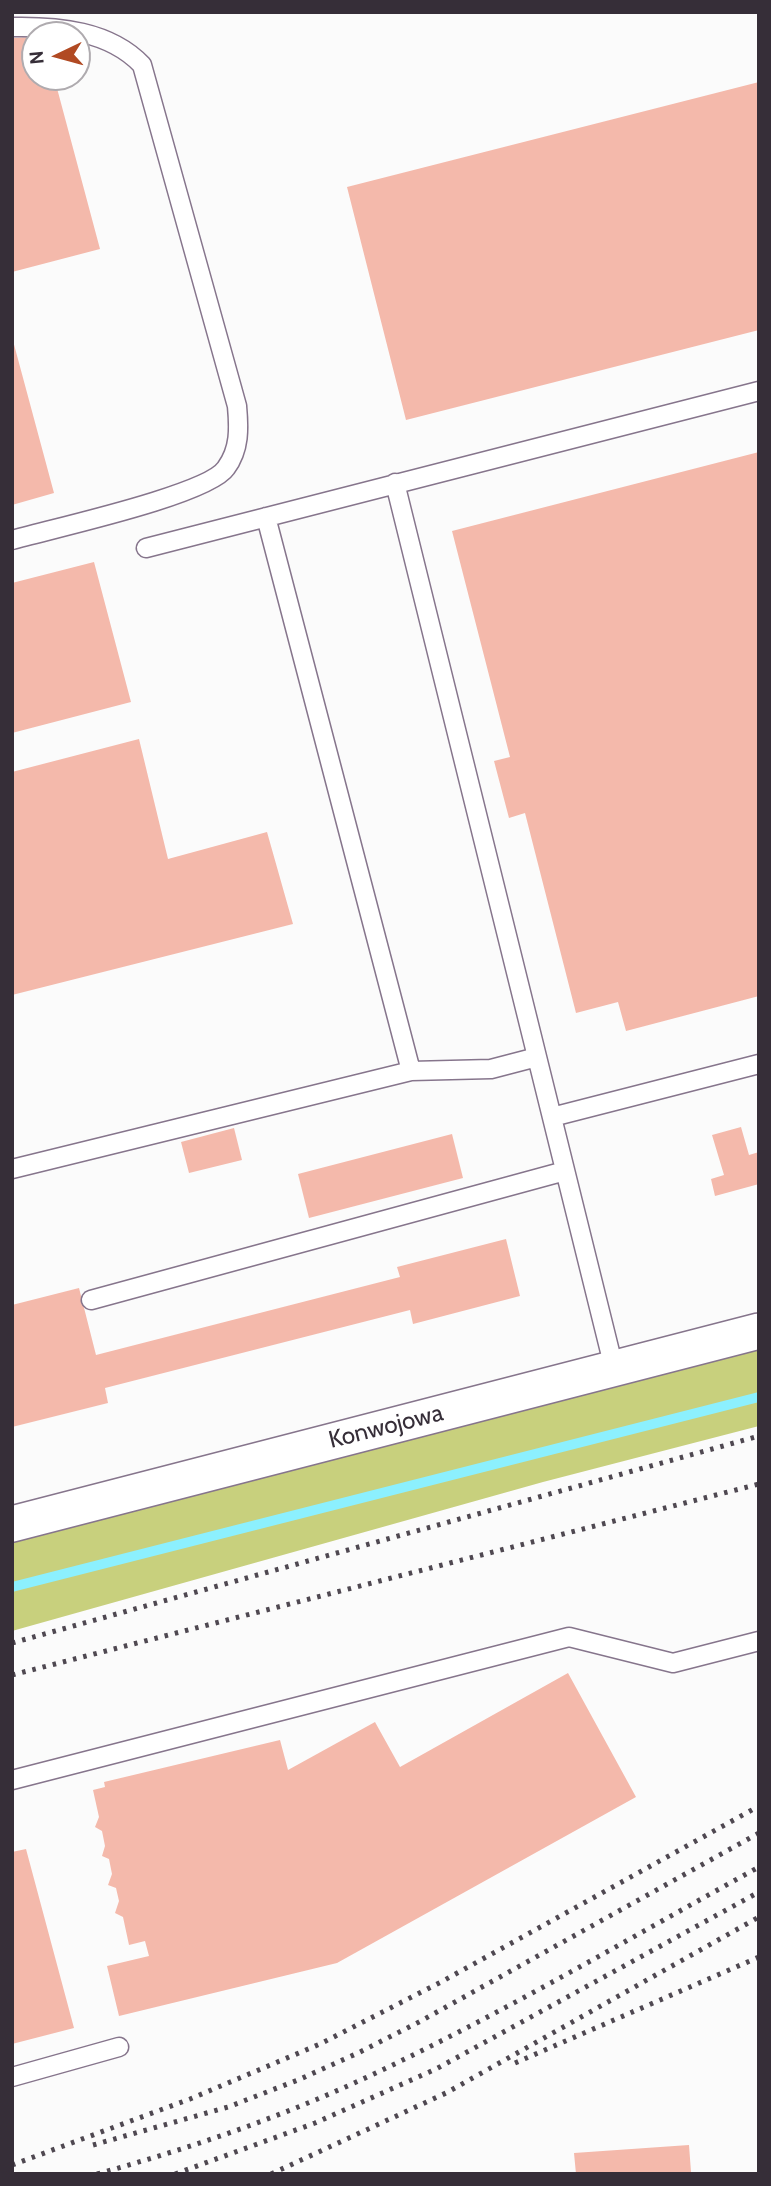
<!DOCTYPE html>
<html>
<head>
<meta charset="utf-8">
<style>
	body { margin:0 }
	#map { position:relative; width:771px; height:2186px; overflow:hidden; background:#fbfbfb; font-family:Cabin,sans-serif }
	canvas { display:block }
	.frame { position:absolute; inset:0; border:14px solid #362e38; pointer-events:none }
	.north { position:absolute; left:21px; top:21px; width:70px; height:70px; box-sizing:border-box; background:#fff; border:2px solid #afabaf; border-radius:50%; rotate:265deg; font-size:19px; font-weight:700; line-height:28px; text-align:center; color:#362e38 }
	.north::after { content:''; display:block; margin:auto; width:24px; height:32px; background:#b14a23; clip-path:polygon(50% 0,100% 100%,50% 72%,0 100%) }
</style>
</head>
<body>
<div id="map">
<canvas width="771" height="2186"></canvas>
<div class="frame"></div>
<div class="north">N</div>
</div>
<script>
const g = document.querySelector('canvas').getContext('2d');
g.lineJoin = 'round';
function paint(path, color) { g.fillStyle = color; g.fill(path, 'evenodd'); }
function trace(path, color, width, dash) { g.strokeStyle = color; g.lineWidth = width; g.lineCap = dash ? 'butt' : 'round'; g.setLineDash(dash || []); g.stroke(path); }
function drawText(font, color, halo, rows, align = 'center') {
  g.font = font + ' Cabin,sans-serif'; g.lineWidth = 6; g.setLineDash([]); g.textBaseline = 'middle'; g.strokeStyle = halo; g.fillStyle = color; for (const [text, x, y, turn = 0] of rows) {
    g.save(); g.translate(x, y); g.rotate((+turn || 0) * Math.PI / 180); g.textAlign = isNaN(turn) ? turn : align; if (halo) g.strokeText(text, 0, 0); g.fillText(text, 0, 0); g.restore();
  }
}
const green = new Path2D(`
	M759,1349V1426L543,1482L12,1631V1540Z`);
const stream = new Path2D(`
	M12,1587L759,1397`);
const building = new Path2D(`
	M35,37V77H54L100,249L12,272V38Z
	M759,82V330L406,420L347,187Z
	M12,337L54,493L12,505Z
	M759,452V996L626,1031L618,1002L576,1013L525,813L509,818L494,761L510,757L452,531Z
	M94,562L131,702L12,733V583Z
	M139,739L168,859L267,832L293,924L12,995V772Z
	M741,1127L749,1155L759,1152V1184L715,1196L711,1179L724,1175L712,1135Z
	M234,1128L242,1160L189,1173L181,1142Z
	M452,1134L463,1178L309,1218L298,1174Z
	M506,1239L520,1296L413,1324L410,1310L105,1388L108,1403L12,1427V1305L79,1288L96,1355L400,1277L397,1267Z
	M568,1673L636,1797L337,1963L119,2016L107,1966L149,1956L145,1941L129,1945L123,1917L115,1913L119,1901L116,1888L108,1885L112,1874L109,1859L102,1856L105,1846L102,1831L95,1827L99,1817L93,1790L105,1787L104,1782L280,1740L288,1770L375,1722L400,1767Z
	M26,1849L74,2028L12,2044V1852Z
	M689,2145L691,2172L576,2174L574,2153Z`);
const lane = new Path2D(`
	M12,27C58,26 110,31 142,65L237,406C239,428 240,449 226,468C208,495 50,529 12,540
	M395,483L614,1368
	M266,517L411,1071L491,1069L537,1057
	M146,548L759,391
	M552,1117L759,1064
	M12,1169L411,1071
	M91,1300L565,1171
	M12,1780L569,1637L673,1663L759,1641
	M12,2077L119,2047`);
const street = new Path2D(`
	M12,1524L759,1331`);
const rail = new Path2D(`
	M12,1643L759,1436
	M12,1675L759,1484
	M515,2063L759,1957
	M93,2145L228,2107L298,2080L358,2053L419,2022L759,1833
	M12,2165L190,2099L320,2044L441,1982L759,1806
	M97,2174C184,2150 270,2121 352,2084C492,2020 624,1941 759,1867
	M175,2174L315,2123L436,2069L759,1892
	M271,2174L446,2093L759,1917`);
const streetNames = [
	["Konwojowa",386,1427,-14]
];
paint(green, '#c8d07d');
trace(stream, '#8cf0fe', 10);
paint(building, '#f4b9ab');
trace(lane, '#86758c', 21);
trace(street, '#86758c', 38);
trace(lane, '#fff', 18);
trace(street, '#fff', 35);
trace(rail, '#4f4851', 5, [3.5, 7]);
drawText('24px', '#362e38', '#fff', streetNames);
</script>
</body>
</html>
